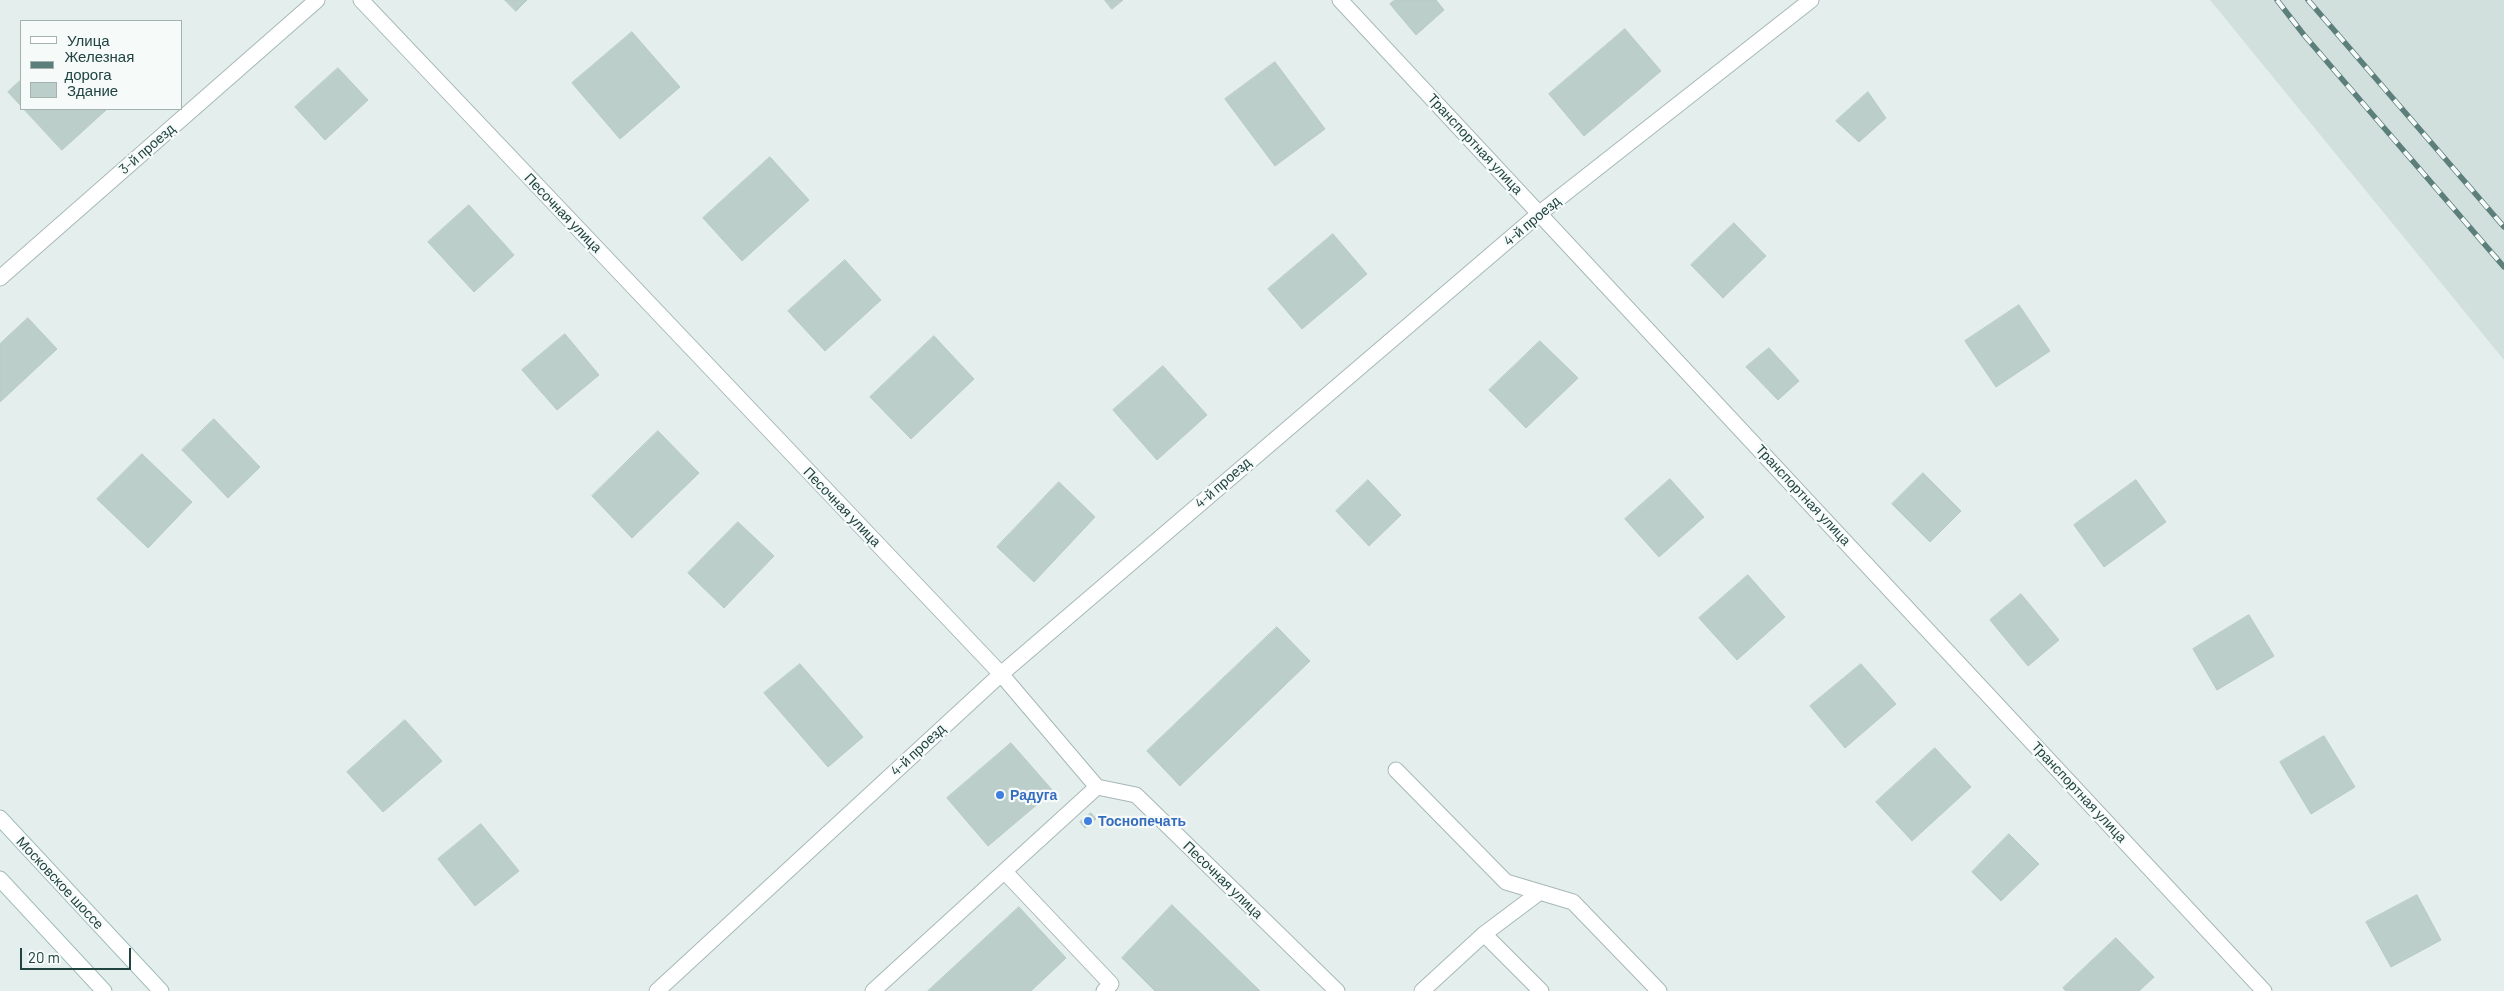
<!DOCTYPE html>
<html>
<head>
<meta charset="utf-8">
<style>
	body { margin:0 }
	#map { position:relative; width:2504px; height:991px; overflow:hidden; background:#e4efed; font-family:Barlow,sans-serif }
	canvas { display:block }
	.legend { position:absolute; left:20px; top:20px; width:162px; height:90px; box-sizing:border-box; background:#f6fbf9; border:1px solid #a1b2af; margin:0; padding:6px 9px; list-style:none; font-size:15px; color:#214441 }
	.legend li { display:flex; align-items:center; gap:10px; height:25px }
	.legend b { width:25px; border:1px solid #a1b2af }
	.scale { position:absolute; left:20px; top:948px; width:111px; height:22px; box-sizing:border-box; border:2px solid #214441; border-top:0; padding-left:6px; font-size:15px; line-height:18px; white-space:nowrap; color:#214441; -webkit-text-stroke:4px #f6fbf9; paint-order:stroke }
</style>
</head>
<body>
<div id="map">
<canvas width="2504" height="991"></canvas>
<ul class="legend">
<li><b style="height:6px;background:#fff"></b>Улица</li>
<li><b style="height:6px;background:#5c7f7c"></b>Железная дорога</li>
<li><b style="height:14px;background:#bccec9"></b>Здание</li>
</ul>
<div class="scale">20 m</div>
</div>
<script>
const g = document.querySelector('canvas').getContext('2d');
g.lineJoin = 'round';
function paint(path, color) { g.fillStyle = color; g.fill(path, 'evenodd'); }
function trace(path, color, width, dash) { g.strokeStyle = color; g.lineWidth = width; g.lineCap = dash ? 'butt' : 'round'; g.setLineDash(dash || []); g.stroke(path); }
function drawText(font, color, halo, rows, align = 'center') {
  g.font = font + ' Barlow,sans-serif'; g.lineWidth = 4.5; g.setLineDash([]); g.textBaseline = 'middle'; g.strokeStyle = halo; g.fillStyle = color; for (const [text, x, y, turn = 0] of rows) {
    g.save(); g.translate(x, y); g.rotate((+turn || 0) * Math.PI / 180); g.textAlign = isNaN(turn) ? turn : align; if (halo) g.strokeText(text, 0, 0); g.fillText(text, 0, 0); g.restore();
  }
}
const built = new Path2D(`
	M2210,0H2504V360Z`);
const building = new Path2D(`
	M505,0H527L516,11Z
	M1105,0H1123L1112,9Z
	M1395,0H1436L1444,10L1416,35L1390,4Z
	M1625,29L1661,71L1584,136L1549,94Z
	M632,32L680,87L620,139L572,83Z
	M1275,62L1325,129L1275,166L1225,99Z
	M338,68L368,100L325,140L295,107Z
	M21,80V106L8,92Z
	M1868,92L1886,118L1859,142L1836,121Z
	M24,109H104L106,110L62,150Z
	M770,157L809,200L742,261L703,218Z
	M469,205L514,255L474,292L428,242Z
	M1734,223L1766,256L1723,298L1691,265Z
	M1333,234L1367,274L1302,329L1268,289Z
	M845,260L881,300L825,351L788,311Z
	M2019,305L2050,351L1996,387L1965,341Z
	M28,318L57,349L0,402V344Z
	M565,334L599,375L557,410L522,370Z
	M934,336L974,379L911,439L870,397Z
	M1540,341L1578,378L1526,428L1489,390Z
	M1769,348L1799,381L1778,400L1746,367Z
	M1163,366L1207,415L1157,460L1113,410Z
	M214,419L260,467L228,498L182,450Z
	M658,431L699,473L632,538L592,496Z
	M142,454L192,502L148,548L97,499Z
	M1923,473L1961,511L1930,542L1892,504Z
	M1670,479L1704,517L1659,557L1625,519Z
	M1368,480L1401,515L1369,546L1336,511Z
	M2136,480L2166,522L2104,567L2074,525Z
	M1059,482L1095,517L1034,582L997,547Z
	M738,522L774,556L724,608L688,573Z
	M1748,575L1785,617L1737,660L1699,618Z
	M2021,594L2059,640L2028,666L1990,620Z
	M2249,615L2274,656L2217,690L2193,649Z
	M1277,627L1310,661L1180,786L1147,751Z
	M800,664L863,737L828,767L764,693Z
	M1861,664L1896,704L1845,748L1810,706Z
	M405,720L442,761L383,812L347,772Z
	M2324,736L2355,787L2311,814L2280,762Z
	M1011,743L1053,791L988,846L947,798Z
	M1935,748L1971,787L1912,841L1876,802Z
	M1091,813L1096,819L1085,828L1080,822Z
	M481,824L519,871L475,906L438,859Z
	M2009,834L2039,864L2001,901L1972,872Z
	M2417,895L2441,940L2391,967L2366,922Z
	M1172,905L1260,991H1155L1122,958Z
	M1019,907L1066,958L1031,991H928Z
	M2116,938L2154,977L2139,991H2066L2063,988Z`);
const service = new Path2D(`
	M1396,770L1506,882L1573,902L1659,991
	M1005,872L1111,984L1104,991
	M1484,934L1540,892
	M873,991L1097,787
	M1422,991L1484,934L1541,991`);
const minor = new Path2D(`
	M361,0L1001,674L1097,787L1136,795L1337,991
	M1340,0L2264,991
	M0,278L317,0
	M657,991L1001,674L1540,213L1811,0`);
const secondary = new Path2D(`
	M0,818L161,991
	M0,879L104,991`);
const rail = new Path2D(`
	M2277,0L2304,35L2504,267
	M2308,0L2504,227`);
const markers = [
	[1000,795,5,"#3f7fe0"],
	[1088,821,5,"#3f7fe0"]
];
const streetNames = [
	["Транспортная улица",1475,144,47],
	["3-й проезд",147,149,-41],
	["Песочная улица",563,213,46],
	["4-й проезд",1532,221,-40],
	["4-й проезд",1223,483,-41],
	["Транспортная улица",1803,495,47],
	["Песочная улица",842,507,46],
	["4-й проезд",918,750,-43],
	["Транспортная улица",2079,792,47],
	["Песочная улица",1223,880,44],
	["Московское шоссе",60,883,47]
];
const shopNames = [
	["Радуга",1010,795],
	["Тоснопечать",1098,821]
];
paint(built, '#d2e0dd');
paint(building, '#bccec9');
trace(building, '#b6cac5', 1);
trace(service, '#a6b8b6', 17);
trace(minor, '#a6b8b6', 17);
trace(secondary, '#a1bdb9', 17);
trace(service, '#fff', 15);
trace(minor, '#fff', 15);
trace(secondary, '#fff', 15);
trace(rail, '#5c7f7c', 5.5);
trace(rail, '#f6fbf9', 4, [11]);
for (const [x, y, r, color] of markers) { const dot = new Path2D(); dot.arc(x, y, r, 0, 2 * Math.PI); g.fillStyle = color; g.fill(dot); trace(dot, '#f6fbf9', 2); }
drawText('14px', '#214441', '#f6fbf9', streetNames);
drawText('bold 14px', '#366cbe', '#f6fbf9', shopNames, 'left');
</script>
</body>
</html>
